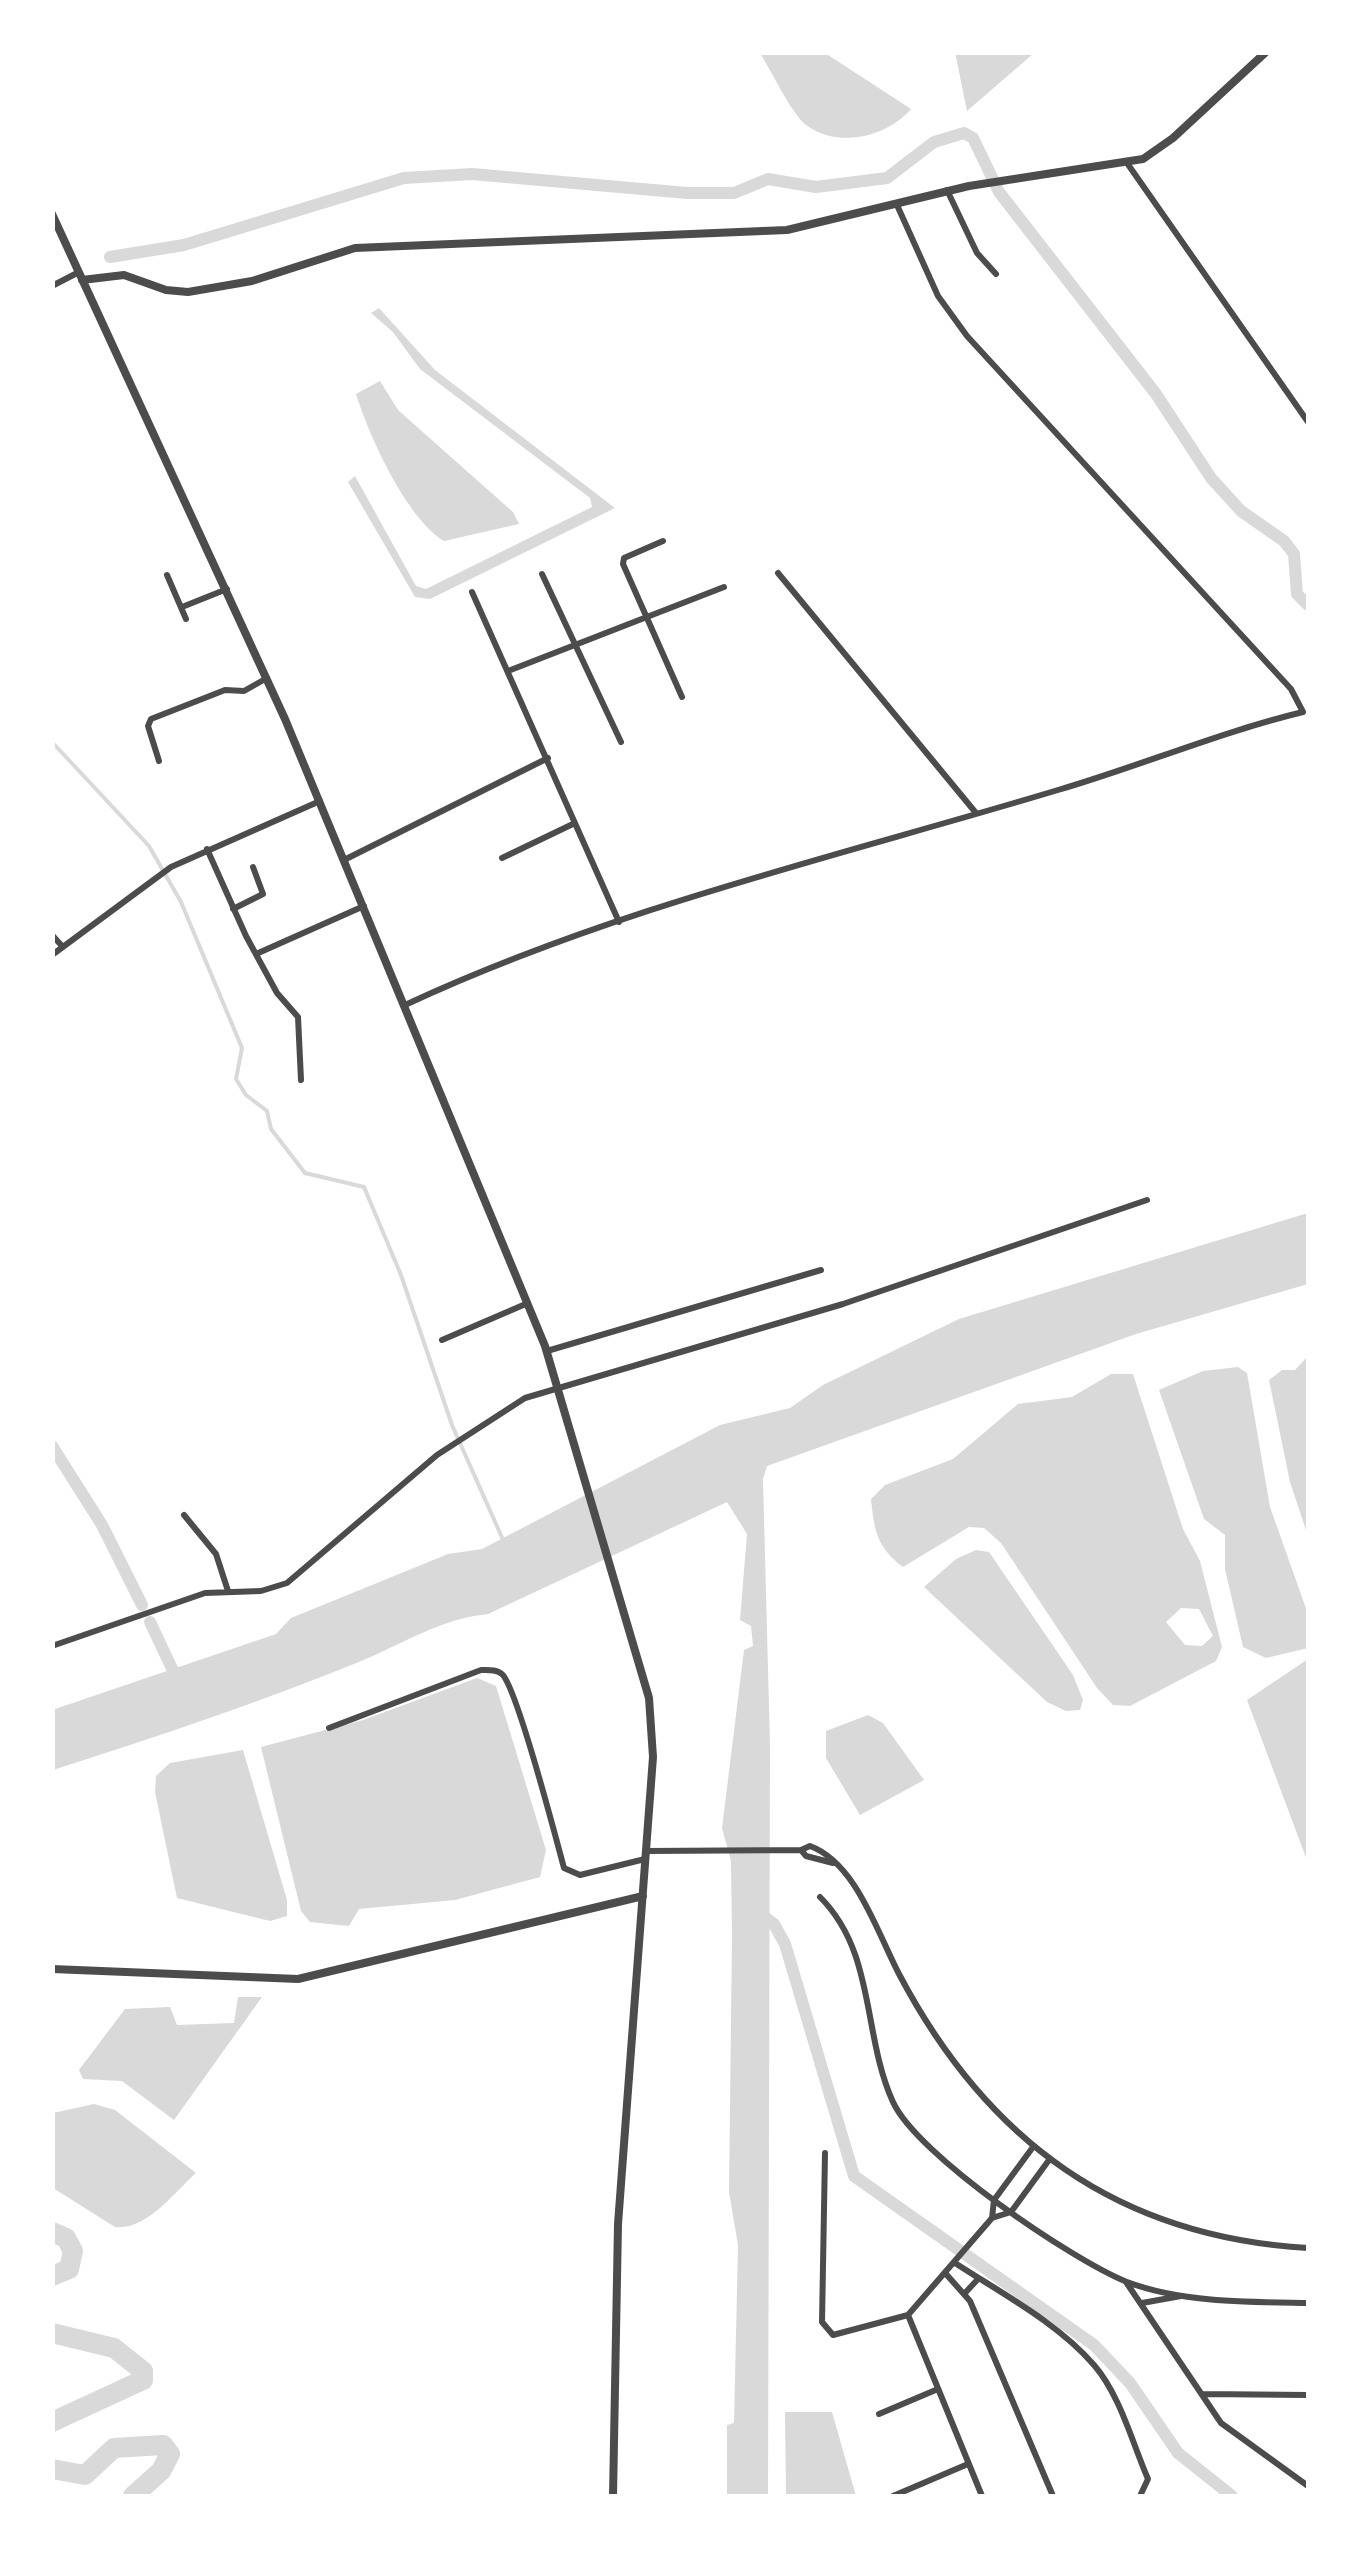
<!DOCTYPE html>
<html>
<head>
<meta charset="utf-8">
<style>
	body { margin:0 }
	#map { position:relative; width:1361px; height:2549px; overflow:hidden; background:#fff; font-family:Literata,serif }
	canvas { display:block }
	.frame { position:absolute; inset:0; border:55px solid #fff; pointer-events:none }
</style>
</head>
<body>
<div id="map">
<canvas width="1361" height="2549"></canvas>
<div class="frame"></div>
</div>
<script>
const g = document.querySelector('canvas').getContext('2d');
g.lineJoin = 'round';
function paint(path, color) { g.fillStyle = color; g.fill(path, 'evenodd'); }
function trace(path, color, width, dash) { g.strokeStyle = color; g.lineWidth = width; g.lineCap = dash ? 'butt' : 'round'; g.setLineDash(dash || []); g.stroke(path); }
const water = new Path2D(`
	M955,52H1034V53L967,111Z
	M760,53H825L911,109C887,137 838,149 806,125C791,113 771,70 760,53Z
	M379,308L435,370L615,508L430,599L415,597L348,482L355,476L416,586L426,589L592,507L590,498L420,369L393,332L371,313Z
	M380,381L398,410L513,512L519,524L444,541C407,519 369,436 356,394Z
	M1308,1213V1284L1136,1334L767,1466L763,1479L770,1745L768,2496H727V2425L734,2423L738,2245L729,2192L732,1936L731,1861L722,1828L744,1650L753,1646L751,1626L740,1620L747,1534L727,1502L488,1614C439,1619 403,1644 359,1662C258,1703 156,1737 53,1770L52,1710L276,1634L291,1618L448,1554L482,1549L720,1425L790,1408L823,1385L959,1319Z
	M1308,1356V1536L1290,1482L1269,1380L1282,1370H1295Z
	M1238,1367L1247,1373L1270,1507L1308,1614V1648L1266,1658L1243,1647L1225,1569V1535L1204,1519L1159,1390L1203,1371Z
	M1111,1374H1133L1183,1529L1200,1561L1222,1647L1216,1661L1130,1706L1113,1705L1097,1688L1001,1543L984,1528L969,1527L903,1567C877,1548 874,1529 871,1499L885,1485L953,1459L1018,1404L1072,1397ZM1181,1608L1199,1609L1213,1636L1202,1646L1185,1645L1166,1622Z
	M976,1550L989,1552L1073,1675L1083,1700L1080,1710L1066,1711L1047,1702L924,1587L956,1559Z
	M1308,1659V1863L1247,1700Z
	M477,1678L496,1686L546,1850L540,1877L455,1900L359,1909L349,1926L310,1922L301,1911L261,1747L363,1720Z
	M868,1715L883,1723L924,1780L860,1815L826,1758V1731Z
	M243,1750L287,1900V1916L270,1921L177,1898L155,1792L156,1776L170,1763Z
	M238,1997H262L174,2120L122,2081L83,2079L79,2070L125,2009L170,2007L177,2025L234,2023Z
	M94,2104L115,2110L196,2173C175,2192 146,2231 115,2227L53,2188V2113Z
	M785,2412H832L856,2496H786Z`);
const stream = new Path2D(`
	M52,742L149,846L181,902L242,1048L236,1079L246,1095L267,1111L271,1129L305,1173L364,1187L401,1275L452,1425L504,1542`);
const canal = new Path2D(`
	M110,257L184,245L404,178L472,174L687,193H734L768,179L816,187L887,178L934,142L964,133L973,138L999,192L1156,394L1211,478L1241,511L1284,541L1294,554L1297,594L1308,605
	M52,1446L102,1525L142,1605
	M150,1622L177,1679
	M757,1911L774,1924L785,1944L854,2176L1094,2345L1130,2383L1178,2453L1232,2496`);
const river = new Path2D(`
	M52,2232L66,2238L73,2251L69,2269L52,2276
	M52,2333L114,2348L143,2371V2380L52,2422
	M52,2469L85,2475L114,2448L163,2445L170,2454L161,2471L133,2496`);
const minor = new Path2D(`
	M1127,163L1308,422
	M947,190L977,253L996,274
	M52,286L79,272
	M663,541L624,558L623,564L682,697
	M778,573L976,813
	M542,574L621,742
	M167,575L186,619
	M472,592L619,922
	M182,607L227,589
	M508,671L724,587
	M159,761L148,726L151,719L225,690L244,691L267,678
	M207,849L246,936L277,993L298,1017L301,1080
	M502,858L575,823
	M344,860L548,758
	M233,909L263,894L253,867
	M52,935L62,946
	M256,954L364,906
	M52,955L171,867L320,801
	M405,1005C613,908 839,856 1058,790C1140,766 1220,732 1303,712L1291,689L967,336L938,296L897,205
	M442,1340L528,1303
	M547,1351L821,1270
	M184,1515L216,1554L228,1591
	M52,1646L205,1593L261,1591L287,1583L437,1455L525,1398L843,1304L1147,1200
	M329,1728L481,1670C488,1670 497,1669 503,1675C519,1695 555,1835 564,1868L580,1875L645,1859
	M801,1850L806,1856L833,1863
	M646,1851L801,1850L810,1846C856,1863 877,1932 899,1974C987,2141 1118,2237 1308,2248
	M820,1897C876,1953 862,2034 893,2102C917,2155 1072,2260 1127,2282C1183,2303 1250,2302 1308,2303
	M1033,2147L994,2200L992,2218L1011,2212L1049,2160
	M825,2153L822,2322L833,2335L908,2315L992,2218
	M955,2263C1001,2293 1058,2323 1094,2365C1120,2395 1132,2442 1148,2479L1140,2496
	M946,2274L970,2301L1053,2496
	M1126,2282L1221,2423L1308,2486
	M965,2293L978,2279
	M1142,2303L1181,2296
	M908,2315L982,2496
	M1202,2394L1308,2395
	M879,2414L938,2389
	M893,2496L968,2464`);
const tertiary = new Path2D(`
	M52,214L285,719L545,1346L649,1698L653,1757L618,2224L613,2496
	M82,280L124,275L166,290L188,292L252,281L355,248L787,230L969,186L1143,159L1173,138L1266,52
	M52,1969L298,1979L643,1896`);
paint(water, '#d9d9d9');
trace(stream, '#d9d9d9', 4);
trace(canal, '#d9d9d9', 12);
trace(river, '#d9d9d9', 20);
trace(minor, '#4c4c4c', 6);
trace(tertiary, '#4c4c4c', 8);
</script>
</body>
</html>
